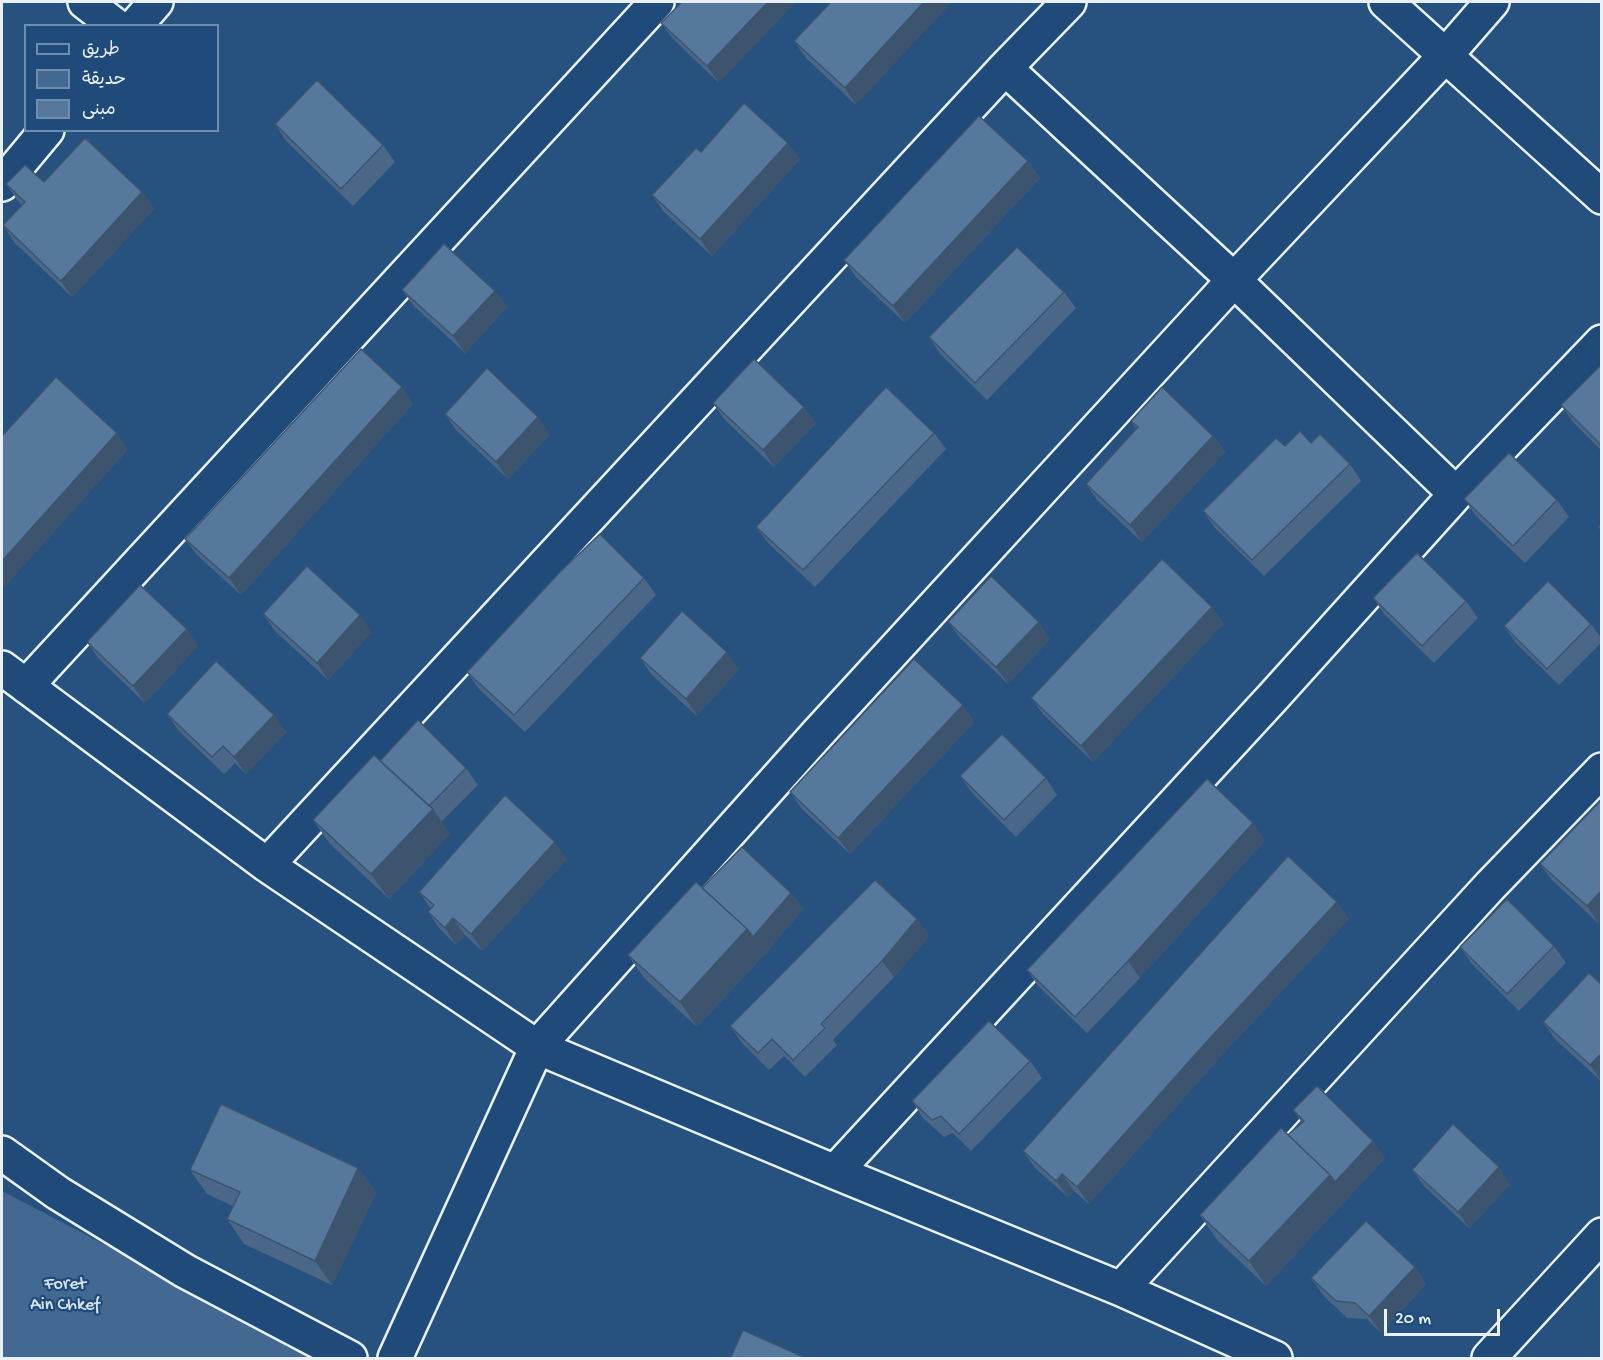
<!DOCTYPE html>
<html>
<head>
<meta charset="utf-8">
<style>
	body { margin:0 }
	#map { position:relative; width:1603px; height:1360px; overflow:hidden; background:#27517f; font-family:"Gochi Hand","Playpen Sans Arabic",sans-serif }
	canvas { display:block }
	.frame { position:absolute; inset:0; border:3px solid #e8f1f8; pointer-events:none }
	.legend { position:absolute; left:24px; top:24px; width:195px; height:108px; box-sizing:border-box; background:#1f4a7a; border:2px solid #6f8dac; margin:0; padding:8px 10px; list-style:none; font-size:18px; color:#e8f1f8 }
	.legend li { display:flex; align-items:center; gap:12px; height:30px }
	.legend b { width:30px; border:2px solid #6f8dac }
	.scale { position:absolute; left:1384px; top:1309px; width:116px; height:27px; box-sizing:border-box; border:3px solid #e8f1f8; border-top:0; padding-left:8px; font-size:18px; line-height:21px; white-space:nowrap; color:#e8f1f8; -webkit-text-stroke:4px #1f4a7a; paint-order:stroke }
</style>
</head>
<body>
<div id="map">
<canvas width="1603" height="1360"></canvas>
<div class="frame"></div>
<ul class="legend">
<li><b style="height:8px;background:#1f4a7a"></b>طريق</li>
<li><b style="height:16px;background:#436891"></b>حديقة</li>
<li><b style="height:16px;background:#57789d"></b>مبنى</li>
</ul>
<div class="scale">20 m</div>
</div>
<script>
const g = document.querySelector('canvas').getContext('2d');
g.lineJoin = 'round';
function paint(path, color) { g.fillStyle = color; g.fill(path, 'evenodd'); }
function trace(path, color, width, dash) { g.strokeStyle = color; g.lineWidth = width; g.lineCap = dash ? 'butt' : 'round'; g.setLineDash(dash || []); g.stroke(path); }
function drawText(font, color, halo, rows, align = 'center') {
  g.font = font + ' "Gochi Hand",sans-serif'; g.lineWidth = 4.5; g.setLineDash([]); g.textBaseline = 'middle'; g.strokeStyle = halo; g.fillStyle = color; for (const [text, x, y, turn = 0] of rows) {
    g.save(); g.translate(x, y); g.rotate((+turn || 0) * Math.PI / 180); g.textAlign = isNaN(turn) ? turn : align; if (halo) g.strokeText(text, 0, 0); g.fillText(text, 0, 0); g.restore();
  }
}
const green = new Path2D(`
	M2,1191L322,1358H2Z`);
const street = new Path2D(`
	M85,2L116,26
	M1386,2L1602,197
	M135,26L156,2
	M1005,68L1234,280L1456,494
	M2,184L47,130
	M2,668L267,865L537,1047L835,1172L1121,1289L1275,1358
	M26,686L657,2
	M267,865L1005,68L1069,2
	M2,1153L58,1193L185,1271L350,1358
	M835,1172L1273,697L1456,494L1602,342
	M1121,1289L1490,886L1602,770
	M395,1358L537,1047L818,733L1234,280L1445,56L1492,2
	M1489,1358L1602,1235`);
const wall = new Path2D(`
	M682,2L719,83L673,39L661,23Z
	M831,2L856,105L806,58L794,41Z
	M275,124L383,145L395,162L353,206L286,141Z
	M701,152L800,159L712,256L664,212L652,195Z
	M1028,161L1040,178L905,323L856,277L844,260Z
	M44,182L142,192L154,209L72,297L14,242L3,225L22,205L18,201L6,184Z
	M402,290L495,291L507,307L465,353L414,306Z
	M1064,292L1076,308L987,400L940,354L929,337Z
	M1602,364V451L1573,422L1561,405Z
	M713,403L816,423L774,467L725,420Z
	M413,404L241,595L197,555L185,539Z
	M445,414L550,434L508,479L456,430Z
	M1131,421L1213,436L1225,452L1142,542L1097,500L1086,484L1136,429Z
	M934,433L946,449L815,587L768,543L756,527Z
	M1311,443L1350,464L1361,481L1264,576L1215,528L1203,511L1285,446Z
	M1464,499L1557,500L1569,517L1525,563L1476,516Z
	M644,578L656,595L525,732L479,689L467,672Z
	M1373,598L1466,601L1478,618L1434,663L1385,615Z
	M1212,607L1223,624L1093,762L1043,714L1031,698Z
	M263,614L372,632L328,680L275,631Z
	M948,622L1050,639L1008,684L960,638Z
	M1591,624L1602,639V642L1559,685L1516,643L1504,626Z
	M87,642L198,646L145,703L99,659Z
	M640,658L739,669L697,716L652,675Z
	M963,705L974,722L850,854L802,809L790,792Z
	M167,714L274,715L286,732L246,774L235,763L224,774L179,731Z
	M380,761L466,768L478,785L441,822L450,834L389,899L330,844L313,820Z
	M960,776L1046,778L1057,795L1016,837L972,793Z
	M1602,799V920L1598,923L1552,880L1540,864Z
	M1265,840L1140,978L1087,1033L1039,987L1027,970Z
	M567,859L482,951L465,935L456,945L440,929L428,912L431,909L419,892Z
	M702,888L791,893L803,909L765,954L697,1027L645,979L628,955Z
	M917,919L929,936L894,977L833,1040L837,1045L805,1077L784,1056L769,1070L742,1043L730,1026Z
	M1349,919L1222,1055L1089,1204L1074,1191L1068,1197L1035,1168L1023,1151Z
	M1554,946L1566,963L1519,1011L1472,964L1460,947Z
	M1602,985V1082L1555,1039L1543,1022Z
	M1030,1061L1042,1078L971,1151L953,1133L944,1137L923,1118L912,1101Z
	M1293,1110L1385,1158L1266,1286L1217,1240L1200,1215L1302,1123Z
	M358,1168L376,1193L332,1285L244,1244L227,1219L233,1206L207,1194L190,1170Z
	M1412,1170L1510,1184L1469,1228L1424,1186Z
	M1415,1267L1426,1284L1381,1333L1367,1319L1347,1318L1323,1295L1311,1278Z`);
const shadedWall = new Path2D(`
	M768,2H796L719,83L707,66Z
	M924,2H952L856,105L845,88Z
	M788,143L800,159L712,256L700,239Z
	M1028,161L1040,178L905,323L893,306Z
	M142,192L154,209L72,297L61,281Z
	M495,291L507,307L465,353L453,336Z
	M402,387L413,404L241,595L229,578Z
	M804,407L816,423L774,467L763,450Z
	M538,417L550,434L508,479L496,462Z
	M117,433L128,450L2,590V561Z
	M1213,436L1225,452L1142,542L1130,525Z
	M1212,607L1223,624L1093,762L1081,746Z
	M360,615L372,632L328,680L317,663Z
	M1039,622L1050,639L1008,684L996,667Z
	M187,629L198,646L145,703L133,686Z
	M727,652L739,669L697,716L686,699Z
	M963,705L974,722L850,854L838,838Z
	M274,715L286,732L246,774L234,757Z
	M433,809L450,834L389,899L371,874Z
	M1253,823L1265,840L1140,978L1128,961Z
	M555,842L567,859L482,951L471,934Z
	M1602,890V920L1598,923L1587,906Z
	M791,893L803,909L765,954L697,1027L680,1002L747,929Z
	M1337,902L1349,919L1222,1055L1089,1204L1077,1187L1210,1038Z
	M453,918L465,935L456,945L445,928Z
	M917,919L929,936L894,977L882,961Z
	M1602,1053V1082L1590,1065Z
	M1373,1141L1385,1158L1266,1286L1249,1261L1330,1175Z
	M1499,1167L1510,1184L1469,1228L1458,1212Z
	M358,1168L376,1193L332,1285L315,1261Z
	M1062,1174L1074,1191L1068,1197L1056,1181Z
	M1415,1267L1426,1284L1381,1333L1369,1316Z`);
const building = new Path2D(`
	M682,2H768L707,66L661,23Z
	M831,2H924L845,88L794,41Z
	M317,80L383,145L341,189L275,124Z
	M744,103L788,143L700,239L652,195L696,148L701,152Z
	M979,116L1028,161L893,306L844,260Z
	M85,138L142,192L61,281L3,225L25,202L6,184L25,165L44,182Z
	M444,244L495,291L453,336L402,290Z
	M1017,247L1064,292L975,383L929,337Z
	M361,349L402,387L229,578L185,539Z
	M754,359L804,407L763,450L713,403Z
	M1602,364V446L1561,405Z
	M487,368L538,417L496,462L445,414Z
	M56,377L117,433L2,561V436Z
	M886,387L934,433L803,570L756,527Z
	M1162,387L1213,436L1130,525L1086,484L1138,427L1131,421Z
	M1300,431L1311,443L1320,434L1350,464L1252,560L1203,511L1276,438L1285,446Z
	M1509,453L1557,500L1513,546L1464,499Z
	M1602,523V531L1598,527Z
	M600,534L644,578L514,715L467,672L560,572Z
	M1417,553L1466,601L1422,646L1373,598Z
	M1162,559L1212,607L1081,746L1031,698Z
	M307,566L360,615L317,663L263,614Z
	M991,576L1039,622L996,667L948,622Z
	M1548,581L1591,624L1547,669L1504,626Z
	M140,585L187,629L133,686L87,642Z
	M682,611L727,652L686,699L640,658Z
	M914,659L963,705L838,838L790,792Z
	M216,661L274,715L234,757L223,746L212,757L167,714Z
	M418,720L466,768L429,806L380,761Z
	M1002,734L1046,778L1004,820L960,776Z
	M374,755L433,809L371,874L313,820Z
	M1207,779L1253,823L1128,961L1075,1017L1027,970Z
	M505,795L555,842L471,934L453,918L445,928L428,912L434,905L419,892Z
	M1602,799V890L1587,906L1540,864Z
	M742,847L791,893L753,937L747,929L702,888Z
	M1288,856L1337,902L1210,1038L1077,1187L1062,1174L1056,1181L1023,1151Z
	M875,880L917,919L882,961L821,1024L825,1028L793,1060L772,1039L758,1053L730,1026Z
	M696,882L747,929L680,1002L628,955Z
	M1507,899L1554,946L1507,994L1460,947Z
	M1589,973L1602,985V1053L1590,1065L1543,1022Z
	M989,1021L1030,1061L959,1134L941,1116L932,1120L912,1101Z
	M1317,1086L1373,1141L1335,1182L1330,1175L1288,1135L1304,1121L1293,1110Z
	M221,1104L358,1168L315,1261L227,1219L240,1192L190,1170Z
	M1453,1124L1499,1167L1458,1212L1412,1170Z
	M1281,1128L1330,1175L1249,1261L1200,1215Z
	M1366,1221L1415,1267L1369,1316L1355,1303L1336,1301L1311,1278Z
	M743,1330L808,1359H730Z`);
const parkNames = [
	["Foret",65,1285],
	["Ain Chkef",65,1306]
];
paint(green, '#436891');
trace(street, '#e8f1f8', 38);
trace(street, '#1f4a7a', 33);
paint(wall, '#4b6787');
paint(shadedWall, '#3d546e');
paint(building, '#57789d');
trace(building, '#3d546e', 1.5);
drawText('18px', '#d8e3ee', '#1f4a7a', parkNames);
</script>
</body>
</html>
